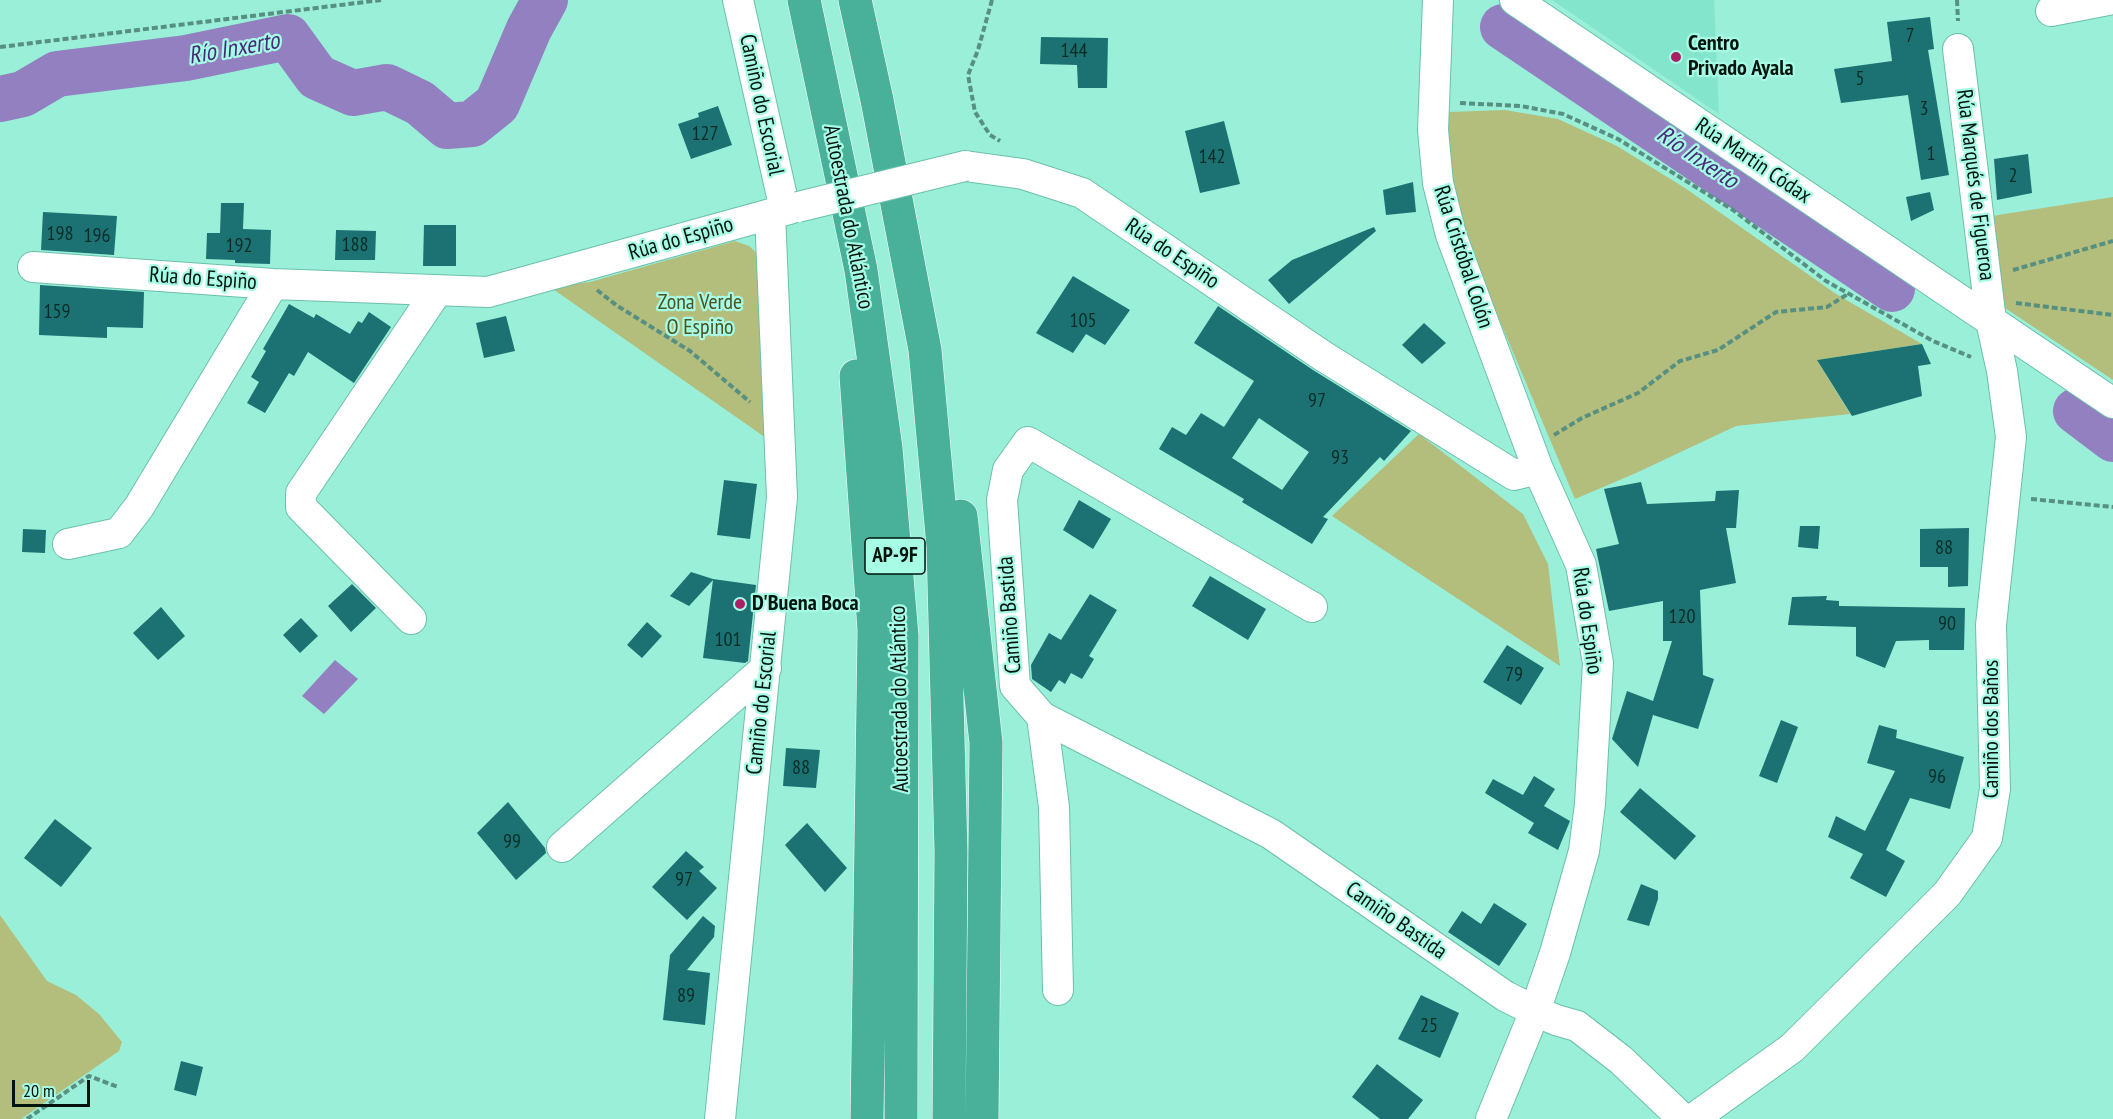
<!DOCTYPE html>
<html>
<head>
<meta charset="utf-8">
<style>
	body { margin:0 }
	#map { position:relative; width:2113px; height:1119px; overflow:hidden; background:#9aefd9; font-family:"PT Sans Narrow",sans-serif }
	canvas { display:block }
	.scale { position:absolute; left:12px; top:1080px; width:78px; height:27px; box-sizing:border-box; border:3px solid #00140e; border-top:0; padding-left:8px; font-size:18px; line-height:21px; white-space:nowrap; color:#00140e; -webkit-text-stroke:4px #a7fce6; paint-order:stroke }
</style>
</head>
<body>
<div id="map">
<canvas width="2113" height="1119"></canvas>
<div class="scale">20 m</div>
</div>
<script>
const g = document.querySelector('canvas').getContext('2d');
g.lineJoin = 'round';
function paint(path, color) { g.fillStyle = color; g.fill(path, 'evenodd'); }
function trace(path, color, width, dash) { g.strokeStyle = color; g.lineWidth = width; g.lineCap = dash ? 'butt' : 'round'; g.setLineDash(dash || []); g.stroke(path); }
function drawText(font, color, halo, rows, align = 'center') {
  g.font = font + ' "PT Sans Narrow",sans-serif'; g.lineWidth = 4.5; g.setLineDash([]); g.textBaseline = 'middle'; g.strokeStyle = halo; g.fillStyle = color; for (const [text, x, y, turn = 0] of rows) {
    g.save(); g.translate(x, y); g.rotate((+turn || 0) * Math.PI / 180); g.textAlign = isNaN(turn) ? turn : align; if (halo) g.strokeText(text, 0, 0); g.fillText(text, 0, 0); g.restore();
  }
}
const built = new Path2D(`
	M1552,0H1714L1719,114Z`);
const green = new Path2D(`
	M1505,110L1558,119L1617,146L1685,188L1836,294L1922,344L1817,360L1850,414L1736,426L1636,473L1575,499L1464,236L1445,146L1449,112Z
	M2113,197V380L2002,306L1992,216Z
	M735,241L749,246L759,255L769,440L550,287L590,282Z
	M1419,434L1523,514L1548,564L1560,666L1332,516Z
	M0,915L47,981L76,995L99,1014L122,1042L119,1051L21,1119H0Z`);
const water = new Path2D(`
	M335,660L358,679L324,714L302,696Z`);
const river = new Path2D(`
	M1503,27L1892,289
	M0,99L23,94L57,74L186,58L288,37L317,77L353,93L387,87L420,103L447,126L472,124L497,104L529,29L545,0
	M2076,411L2113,439`);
const building = new Path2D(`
	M1930,17L1934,49L1928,50L1949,175L1921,180L1908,95L1841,103L1834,69L1892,61L1887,22Z
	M1041,37L1108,38L1107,88H1078L1077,65L1040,64Z
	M718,106L732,145L691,159L678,124L699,117L698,113Z
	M1224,121L1240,184L1200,193L1185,131Z
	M2028,154L2032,193L1997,200L1994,159Z
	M1413,182L1416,212L1386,215L1383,190Z
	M1930,192L1934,210L1911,221L1906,197Z
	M221,203H244L243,229L271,230L270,264L235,263V260L206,259L207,233H220Z
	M43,212L117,216L114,255L41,250Z
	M424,225H456V266H423Z
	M1374,227L1376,231L1289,304L1268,280L1292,260Z
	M336,230L376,231L375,260H335Z
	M1073,276L1130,310L1105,345L1086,334L1073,353L1036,333Z
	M40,285L144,292L143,328L107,327V338L39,335Z
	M289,304L314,318L316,314L350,334L358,321L362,323L369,312L391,327L354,383L308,352L294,376L289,373L265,413L247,403L259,382L251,377L266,351L263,349Z
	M1218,306L1313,370L1411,431L1384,461L1380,457L1323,517L1328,519L1312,544L1242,502L1244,499L1159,449L1172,427L1186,435L1201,413L1224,427L1254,381L1194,343ZM1259,418L1309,452L1282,490L1232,458Z
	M506,316L515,351L484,358L476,323Z
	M1424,323L1446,343L1422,364L1402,345Z
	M1922,344L1931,364L1918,366L1922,396L1852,416L1817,360Z
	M724,480L757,484L750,539L717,535Z
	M1641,482L1647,504L1715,501L1716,491L1739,490L1736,528H1726L1736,583L1700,590L1703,675L1714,679L1698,729L1653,715L1638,767L1612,739L1627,691L1653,701L1672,641H1663V601L1609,611L1596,549L1619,544L1604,489Z
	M1079,500L1111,519L1093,549L1063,530Z
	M1800,526H1820L1818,549L1798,547Z
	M1969,528L1968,586L1948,587V567H1920V529Z
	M23,529L46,530L45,553L22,552Z
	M691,572L713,579L756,585L748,661L745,663L703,658L713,580L689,606L670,596Z
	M1210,576L1266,609L1248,640L1192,606Z
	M352,584L376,608L351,632L328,606Z
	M1090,594L1117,610L1089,656L1094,659L1082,679L1071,673L1065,684L1059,680L1051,692L1032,679L1031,665L1049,633L1061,640Z
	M1827,596L1826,600L1839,601V606L1965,608L1964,650H1929V640L1896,641L1885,668L1856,656V627L1788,625L1792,597Z
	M161,607L185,636L158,660L133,633Z
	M301,618L318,636L300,653L283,635Z
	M647,622L662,636L642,658L627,645Z
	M1507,645L1544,668L1521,705L1483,682Z
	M1781,720L1798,727L1777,783L1759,776Z
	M1879,725L1897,730L1896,738L1964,757L1950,809L1910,798L1886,850L1905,861L1886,897L1850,878L1863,854L1828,837L1836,816L1865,831L1895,771L1867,763Z
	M786,748L820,750L816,788L783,786Z
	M1534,776L1555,789L1544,806L1570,821L1558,850L1528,833L1534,823L1485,793L1493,779L1523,795Z
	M1640,788L1696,836L1675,860L1620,812Z
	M508,802L545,848L546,853L516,880L477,833Z
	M55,819L92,848L61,887L24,858Z
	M807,823L847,868L825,892L785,845Z
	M686,851L704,867L699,871L717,888L687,920L652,887Z
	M1641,884L1658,891V899L1649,926L1627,920Z
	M1494,903L1527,924L1499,966L1448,932L1462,911L1481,924Z
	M703,916L715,926L714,937L687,970L710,973L705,1025L663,1020L670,955Z
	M1421,995L1459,1013L1440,1058L1398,1039Z
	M181,1061L203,1067L196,1096L174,1090Z
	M1377,1064L1423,1100L1408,1119H1380L1352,1097Z`);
const path = new Path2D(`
	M992,0L978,50L968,75L975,112L990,135L1000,141
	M1957,0L1958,21
	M0,47L381,0
	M1460,103L1521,106L1563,114L1618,139L1733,210L1826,281L1933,341L1971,357
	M2013,270L2113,241
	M597,290L616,305L690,351L750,402
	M2016,303L2113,315
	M1554,435L1582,418L1638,393L1680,361L1718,350L1776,312L1827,307L1848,294
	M2031,499L2113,507
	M27,1119L89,1076L118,1087`);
const minor = new Path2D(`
	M738,0L785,210
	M1438,0L1433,130L1438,183L1451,235L1538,469
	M1515,0L2113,403
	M2051,11L2108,0
	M965,166L1023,174L1082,193L1323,356L1514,475L1538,469L1581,565L1598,663L1590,804L1584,851L1555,953L1535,1011L1556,1020L1577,1026L1621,1060L1683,1119
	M33,267L273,284L488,292L789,209
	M68,544L119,533L139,507L273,284
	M1312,607L1028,442L1008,470L1002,500L1015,686L1042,717L1271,834L1505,996L1535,1011L1491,1119
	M411,619L301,507V493L437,291
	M1042,717L1054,807L1058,990
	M562,847L766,668
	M720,1119L782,497L770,214
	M1693,1119L1792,1048L1947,894L1987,838L1995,789L1991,625L2011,437L2002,371L1991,321L1958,49`);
const motorway = new Path2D(`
	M804,0L861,270L886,448L902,636L901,1119
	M855,0L877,100L925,350L943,546L951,852L949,1119
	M856,376L874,630L867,1119
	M961,516L986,743L982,1119`);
const minorBridge = new Path2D(`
	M798,207L965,166`);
const markers = [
	[1676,57,6,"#aa2065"],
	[740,604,6,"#aa2065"]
];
const numberNames = [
	["7",1910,36],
	["144",1074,51],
	["5",1860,79],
	["3",1924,109],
	["127",705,134],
	["1",1931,154],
	["142",1212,157],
	["2",2013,176],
	["198",60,234],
	["196",97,236],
	["188",355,245],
	["192",239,246],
	["159",57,312],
	["105",1083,321],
	["97",1317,401],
	["93",1340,458],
	["88",1944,548],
	["120",1682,617],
	["90",1947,624],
	["101",728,640],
	["79",1514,675],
	["88",801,768],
	["96",1937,777],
	["99",512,842],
	["97",684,880],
	["89",686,996],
	["25",1429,1026]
];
const shields = [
	[895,556,60]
];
const shieldNames = [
	["AP-9F",895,556]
];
const poiNames = [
	["Centro",1688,44],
	["Privado Ayala",1688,69],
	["D'Buena Boca",752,604]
];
const streetNames = [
	["Camiño do Escorial",761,105,78],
	["Rúa Martín Códax",1753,161,34],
	["Rúa Marqués de Figueroa",1975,185,83],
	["Autoestrada do Atlántico",848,217,79],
	["Rúa do Espiño",681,239,-16],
	["Rúa do Espiño",1172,254,34],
	["Rúa Cristóbal Colón",1463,257,72],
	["Rúa do Espiño",203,279,4],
	["Camiño Bastida",1010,615,-94],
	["Rúa do Espiño",1587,621,82],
	["Autoestrada do Atlántico",900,699,-91],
	["Camiño do Escorial",762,703,-84],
	["Camiño dos Baños",1992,729,-90],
	["Camiño Bastida",1396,921,35]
];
const parkNames = [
	["Zona Verde",700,303],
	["O Espiño",700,328]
];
const waterNames = [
	["Río Inxerto",234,49,-10],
	["Río Inxerto",1697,158,34]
];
paint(built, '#84e5cd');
paint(green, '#b3be7c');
paint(water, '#9280c1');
trace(river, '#9280c1', 46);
paint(building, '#1c7272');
trace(minor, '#6bc0ab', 32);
trace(motorway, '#fff', 34);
trace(path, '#579081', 4, [6, 3]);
trace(minor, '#fff', 30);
trace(motorway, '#49b099', 33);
trace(minorBridge, '#6bc0ab', 32, []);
trace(minorBridge, '#fff', 30);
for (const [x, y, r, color] of markers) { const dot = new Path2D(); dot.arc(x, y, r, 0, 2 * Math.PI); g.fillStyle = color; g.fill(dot); trace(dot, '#a7fce6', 2); }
drawText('20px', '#072c27', null, numberNames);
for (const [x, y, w] of shields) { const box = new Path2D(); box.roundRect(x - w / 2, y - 18, w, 36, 4.5); g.fillStyle = '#a7fce6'; g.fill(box); trace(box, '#00140e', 1.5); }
drawText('bold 21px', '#00140e', null, shieldNames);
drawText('bold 22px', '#00140e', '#a7fce6', poiNames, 'left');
drawText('22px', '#00140e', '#a7fce6', streetNames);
drawText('22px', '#4c531e', '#a7fce6', parkNames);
drawText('italic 24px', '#462a77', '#a7fce6', waterNames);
</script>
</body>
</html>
